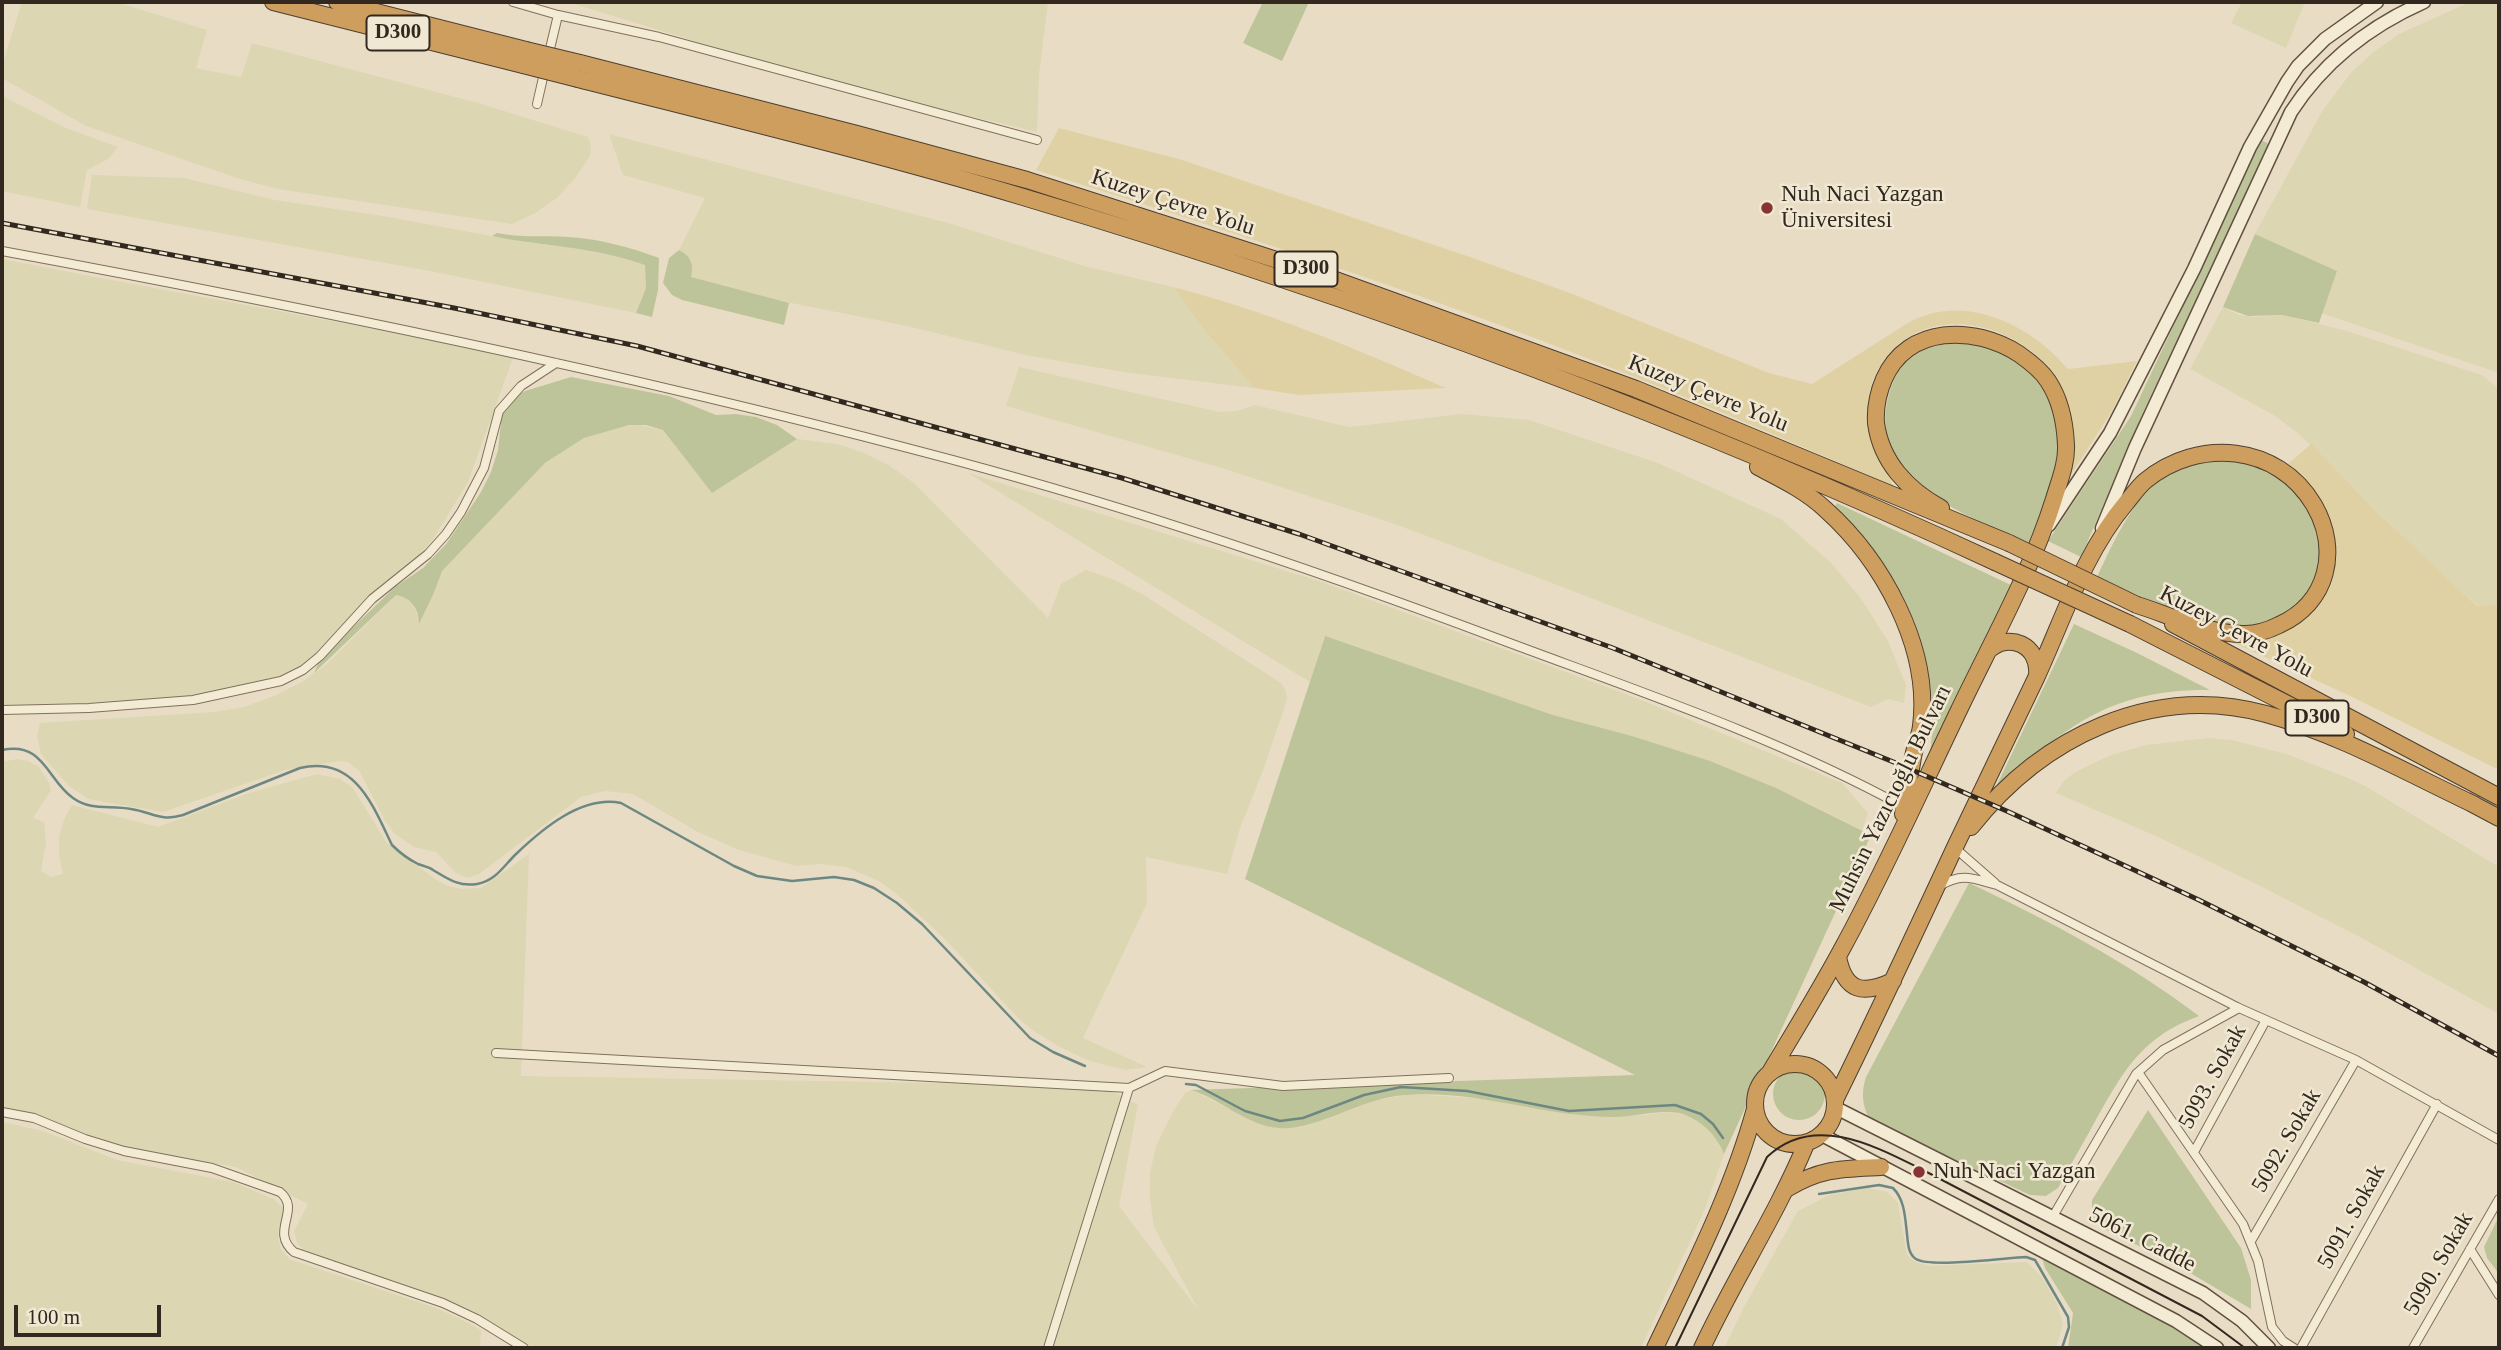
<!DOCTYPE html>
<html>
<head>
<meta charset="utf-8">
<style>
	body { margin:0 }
	#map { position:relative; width:2501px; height:1350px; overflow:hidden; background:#e8ddc4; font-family:"Times New Roman",serif }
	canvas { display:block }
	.frame { position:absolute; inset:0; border:4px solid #32281f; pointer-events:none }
	.scale { position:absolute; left:14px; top:1305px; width:147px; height:32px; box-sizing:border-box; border:4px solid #32281f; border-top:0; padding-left:9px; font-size:21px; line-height:24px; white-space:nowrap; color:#32281f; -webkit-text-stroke:5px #f0e8d2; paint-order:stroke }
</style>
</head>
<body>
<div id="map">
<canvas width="2501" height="1350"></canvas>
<div class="frame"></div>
<div class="scale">100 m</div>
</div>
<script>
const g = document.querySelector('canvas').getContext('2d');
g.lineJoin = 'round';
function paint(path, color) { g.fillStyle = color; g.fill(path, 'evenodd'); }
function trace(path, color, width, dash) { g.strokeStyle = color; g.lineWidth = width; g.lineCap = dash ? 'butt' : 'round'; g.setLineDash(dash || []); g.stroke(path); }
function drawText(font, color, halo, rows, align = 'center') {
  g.font = font + ' "Times New Roman",serif'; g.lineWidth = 5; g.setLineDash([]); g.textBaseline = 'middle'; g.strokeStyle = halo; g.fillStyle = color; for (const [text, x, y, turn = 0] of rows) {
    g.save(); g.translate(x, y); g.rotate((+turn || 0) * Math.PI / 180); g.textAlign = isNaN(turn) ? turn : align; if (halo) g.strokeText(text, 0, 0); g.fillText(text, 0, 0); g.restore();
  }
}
const farmland = new Path2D(`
	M22,2H116L207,30L196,68L241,77L252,43L478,103L588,137L591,146L590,156L576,177L557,198L535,213L512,224L278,189L240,179L86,126L2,78V66Z
	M568,2H1048L1039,75L1037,132L891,97L759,61Z
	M2242,2H2305L2286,48L2231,23Z
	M2470,2H2499V373L2321,313L2337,271L2255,234L2323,110L2350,74L2372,53L2399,34Z
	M2,96L66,128L118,147L108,159L87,170L80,207L2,191Z
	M609,134L948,223L1088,267L1173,287L1205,331L1254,388L1130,373L1030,356L907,326L761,297L690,277L692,273L682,252L679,250L705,198L623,175Z
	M92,175L184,178L275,200L383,216L524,242L601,251L646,265V288L636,313L430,271L87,209Z
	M2,259L101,278L514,355L468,482L434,538L412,563L306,663L276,678L182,698L2,708Z
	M2223,307L2239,315L2255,317L2283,315L2347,331L2482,375L2499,389V604L2478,606L2410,544L2299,434L2275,416L2190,369Z
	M1019,367L1220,412L1237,411L1255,405L1349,427L1462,414L1529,420L1658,463L1781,519L1831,563L1860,597L1888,641L1906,685L1904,703L1888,699L1871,707L1552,583L1392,523L1222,468L1006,406Z
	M638,425L663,430L712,493L797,439L838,444L864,453L890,466L914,483L1048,618L1061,584L1086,570L1115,580L1142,594L1281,683L1286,691L1287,700L1264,768L1240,828L1227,874L1146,857L1147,903L1083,1038L1147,1067L1125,1070L1090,1061L1058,1046L1031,1029L1019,1019L947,941L898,895L879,881L846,867L821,864L796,866L739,850L698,832L633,794L605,791L581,797L479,874L467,878L456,873L436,852L414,847L395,834L385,821L360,772L348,762L340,761L285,770L163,812L88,799L69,786L41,754L37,736L40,723L214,712L244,707L274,696L302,682L327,664L396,595L405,598L413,604L420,622L433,595L441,571L545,463L584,438L621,426Z
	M968,473L1322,582L1639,699L1842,783L1868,813L1862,830L1808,803L1743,774L1632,736L1553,715L1324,637L1310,682Z
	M2208,738L2232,740L2286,754L2346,777L2365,786L2499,867V1014L2356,935L2256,884L2156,836L2056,793L2064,781L2075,772L2111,755L2146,745Z
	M17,759L28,761L39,767L49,783L51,790L33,818L44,822L46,843L41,871L51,877L63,874L59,856V837L64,820L72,805L158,827L249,793L317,774L340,779L353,788L386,842L435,879L448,886L463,889L481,888L529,854L521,1076L1057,1085L1086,1081L1119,1095L1138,1105L1119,1206L1199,1311L1154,1227L1150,1199V1173L1156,1146L1174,1110L1185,1093L1191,1090L1262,1125L1278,1128L1300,1127L1369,1101L1414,1094L1483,1099L1580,1115L1631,1116L1673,1112L1689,1116L1703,1125L1715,1138L1724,1154L1705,1209L1641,1348H534L480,1315L450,1301L389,1282L303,1250L297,1243L294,1231L308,1204L236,1167L119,1147L38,1115L2,1109V762Z
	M2,1122L43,1131L117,1160L233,1182L274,1199L283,1208L284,1217L279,1227L278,1238L281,1249L289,1259L436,1308L465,1321L481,1330L480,1348H2Z
	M1868,1188L1887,1192L1898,1203L1907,1255L1916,1262L1929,1266L2027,1262L2042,1277L2057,1304L2063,1325L2056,1348H1724L1745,1305L1798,1211L1829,1195Z`);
const green = new Path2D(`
	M1263,2H1309L1282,61L1243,43Z
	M2261,140L2269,144L2144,410L2081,557L2048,541L2131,416Z
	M497,233C521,238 544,235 568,237C600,239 629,247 659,258L658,290L652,317L636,313L646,288L645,265C592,246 546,247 492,236Z
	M2255,234L2337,271L2319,323L2282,315L2248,316L2223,307Z
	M679,250C691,256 694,265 691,277L789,303L784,325L682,300L672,295L663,283L669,258Z
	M1960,339L1998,350L2024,365L2048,396L2059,425V465L2028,544C1968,515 1864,481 1889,394C1902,351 1920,349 1960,339Z
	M571,377L669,396L716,415L736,414L756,417L777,425L797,439L712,493L663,430L646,425H629L584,438L545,463L442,571L433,595L419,624C419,608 411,598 396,595L314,673L320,659L395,587L423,568L447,543L481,492L491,472L498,450L502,413L518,395L525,391Z
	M2219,457L2263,465L2305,499L2324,542L2313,590L2278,622L2238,629L2180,614L2097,577C2114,541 2138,485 2177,469C2190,463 2205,461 2219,457Z
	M1837,503L2013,586L1930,755C1943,662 1905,570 1834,508Z
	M2074,624L2135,652L2210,690C2108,689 2064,728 1993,793Z
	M1325,636L1553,715L1632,736L1710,761L1776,788L1871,835L1724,1154C1716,1135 1702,1121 1683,1114C1665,1108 1634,1117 1614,1117C1541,1117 1470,1087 1396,1096C1358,1101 1313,1131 1279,1128C1247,1126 1221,1099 1191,1090L1635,1075L1245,879Z
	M1969,883C2048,920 2129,963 2199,1016C2144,1036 2125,1068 2098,1116C2085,1140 2071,1164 2058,1188L2046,1196L2030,1195L1870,1120C1862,1106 1861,1092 1866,1077Z
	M1773 1094a26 26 0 1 1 52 0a26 26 0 1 1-52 0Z
	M2148,1110L2241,1248L2251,1280V1309L2170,1261L2104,1229L2092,1215V1200Z
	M2499,1216V1274L2487,1258L2484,1247Z
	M2038,1244L2199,1328L2228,1348H2068L2073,1313L2045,1268Z`);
const sand = new Path2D(`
	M1059,128L1179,159L1473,258L1570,293L1769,373L1812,384C1835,369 1858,355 1881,340C1893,333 1906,323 1918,318C1972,295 2034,328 2068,369L2137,361L2112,411L2069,478C2071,462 2075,446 2073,430C2070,406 2060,379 2043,362C2004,321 1930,307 1890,353C1878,366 1870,383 1868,401C1866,422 1870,445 1880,463C1885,471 1891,477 1893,486C1738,418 1582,353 1422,297C1294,252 1165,211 1036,170Z
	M1173,287C1268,311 1356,349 1446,388L1299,395L1254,388L1205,331Z
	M2311,444L2377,512L2477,606L2499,604V770L2346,694L2223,638H2265L2332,567L2335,554V536L2325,508L2307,481L2288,464Z`);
const stream = new Path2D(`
	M2,750C44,741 47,780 73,798C91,811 110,805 131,809C152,812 160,822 183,815L300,768C355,755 373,806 392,845C400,853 408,859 418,864C423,866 429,867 433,870C448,879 459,887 477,884C495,881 503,867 515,855C542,829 582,795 621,803L734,866L757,876L792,881L834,877L854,880L874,888L897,903L922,924L1030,1038L1053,1052L1085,1066
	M1186,1084L1196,1085L1245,1111L1280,1121L1303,1118L1364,1095L1401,1087L1467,1091L1569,1111L1675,1105L1701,1114L1713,1124L1723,1138
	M1819,1194L1879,1185L1893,1188C1905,1200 1905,1218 1907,1234C1908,1243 1908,1254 1916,1259C1931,1268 2005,1258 2026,1257L2035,1260L2068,1317L2069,1327L2062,1348`);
const street = new Path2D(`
	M513,2L558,15L659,37L1037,140
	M548,57L558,15
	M537,104L545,69
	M2,251C310,308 616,371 919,451C1116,502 1308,567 1499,639C1635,690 1776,737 1904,807
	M2,710L89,708L193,700L281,681L303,670L320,656L372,599L428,554L446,534L461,512L484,468L499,411L521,386L556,363
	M1955,848L1995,883
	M1940,886C1962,872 1974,879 1997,885L2239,1008L2356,1060L2499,1140
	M496,1053L1129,1088
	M2138,1072L2243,1224L2258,1261L2272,1327L2283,1341L2294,1348
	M2,1112L34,1118L85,1139L124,1151L212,1168L280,1192C302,1210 269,1231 294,1252L443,1303L477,1319L524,1348
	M2194,1152L2266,1020
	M2052,1218L2136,1074L2163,1050L2239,1008
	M2251,1241L2356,1060
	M2470,1249L2499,1295
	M1048,1348L1129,1088L1165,1071L1283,1086L1449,1078
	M2301,1348L2437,1104
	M2413,1348L2499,1199`);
const secondary = new Path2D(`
	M2049,525L2110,433L2194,269L2250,147L2287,82L2298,66L2325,39L2377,2
	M2102,528L2135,448L2291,112C2324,61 2370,26 2424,2
	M1836,1108L2203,1293L2242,1321L2269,1348
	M1822,1135L2176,1321L2217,1348`);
const highway = new Path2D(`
	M273,2L523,65
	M337,2L526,50
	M580,63L857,134L1027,180L1308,270L1636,389L2009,543
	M578,79C727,117 876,153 1023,197C1355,296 1681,416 1995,562
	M1758,467C1781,479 1806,491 1825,509C1882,560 1931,647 1921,726C1920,736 1915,746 1913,757C1910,776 1906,795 1903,814
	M2130,624L2346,734
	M2173,624L2499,797
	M1988,651C2008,631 2040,645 2037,675
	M2467,801L2499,818
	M1971,827C2042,737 2152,683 2266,714C2339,734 2407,773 2475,805
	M1838,957C1845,992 1863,995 1893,981
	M1755 1104a40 40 0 1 1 80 0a40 40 0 1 1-80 0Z
	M1769,1074C1794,1032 1820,990 1843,947C1885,870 1921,789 1959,710C1992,641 2031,572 2054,499C2059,482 2067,463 2066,445C2065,422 2060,399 2048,381C2041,370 2029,361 2019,354C1974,325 1908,325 1884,379C1878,393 1875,407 1876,423C1881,462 1908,490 1941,508
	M1836,1098C1877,1015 1916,931 1955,847C1982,790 2010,733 2037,676C2064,617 2084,553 2126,503C2132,496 2138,487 2145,481C2198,437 2278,444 2314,505C2340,550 2328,603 2279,625C2269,630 2257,634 2245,634C2212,635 2169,615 2137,605
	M1788,1188C1822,1168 1842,1169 1881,1167
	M1655,1348C1692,1270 1732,1192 1755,1109
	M1702,1348C1734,1279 1777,1214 1806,1144`);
const tram = new Path2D(`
	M1675,1348L1767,1157C1813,1113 1873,1145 1921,1169L2202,1316L2245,1348`);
const rail = new Path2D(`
	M2,223L454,308L637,346L1122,478L1299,534L1613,648L1896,763L2009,812L2199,900L2364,982L2499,1056`);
const highwayBridge = new Path2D(`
	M526,50L580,63
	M523,65L578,79
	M2009,543L2137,605
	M1995,562L2130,624`);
const markers = [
	[1767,208,7,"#873534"],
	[1919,1172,7,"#873534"]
];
const shields = [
	[398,33,63],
	[1306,269,63],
	[2317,718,63]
];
const shieldNames = [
	["D300",398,33],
	["D300",1306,269],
	["D300",2317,718]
];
const poiNames = [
	["Nuh Naci Yazgan",1781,195],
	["Üniversitesi",1781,221],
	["Nuh Naci Yazgan",1933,1172]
];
const streetNames = [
	["Kuzey Çevre Yolu",1173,203,18],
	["Kuzey Çevre Yolu",1708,394,22],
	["Kuzey Çevre Yolu",2236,632,28],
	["Muhsin Yazıcıoğlu Bulvarı",1891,799,-64],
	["5093. Sokak",2213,1077,-61],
	["5092. Sokak",2287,1141,-60],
	["5091. Sokak",2352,1217,-61],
	["5061. Cadde",2142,1240,27],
	["5090. Sokak",2439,1264,-60]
];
paint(farmland, '#dcd6b2');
paint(green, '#bec499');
paint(sand, '#e0d1a4');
trace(stream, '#6d8882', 2.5);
trace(street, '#80705c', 10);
trace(secondary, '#625140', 15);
trace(highway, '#4e3f30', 18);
trace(street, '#f4ebd5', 8);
trace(secondary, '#f4ebd5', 12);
trace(highway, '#cd9e5e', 16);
trace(tram, '#32281f', 2);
trace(rail, '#32281f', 5);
trace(rail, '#f0e8d2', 2.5, [8]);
trace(highwayBridge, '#4e3f30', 18, []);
trace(highwayBridge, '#cd9e5e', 16);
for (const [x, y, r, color] of markers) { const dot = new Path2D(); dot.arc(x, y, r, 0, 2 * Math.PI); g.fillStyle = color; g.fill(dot); trace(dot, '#f0e8d2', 2.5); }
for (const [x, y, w] of shields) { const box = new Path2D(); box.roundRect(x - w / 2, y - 17.5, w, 35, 5); g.fillStyle = '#f0e8d2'; g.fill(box); trace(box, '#32281f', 2); }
drawText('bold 21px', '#32281f', null, shieldNames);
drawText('23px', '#32281f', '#f0e8d2', poiNames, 'left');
drawText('23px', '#32281f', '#f0e8d2', streetNames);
</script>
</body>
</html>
